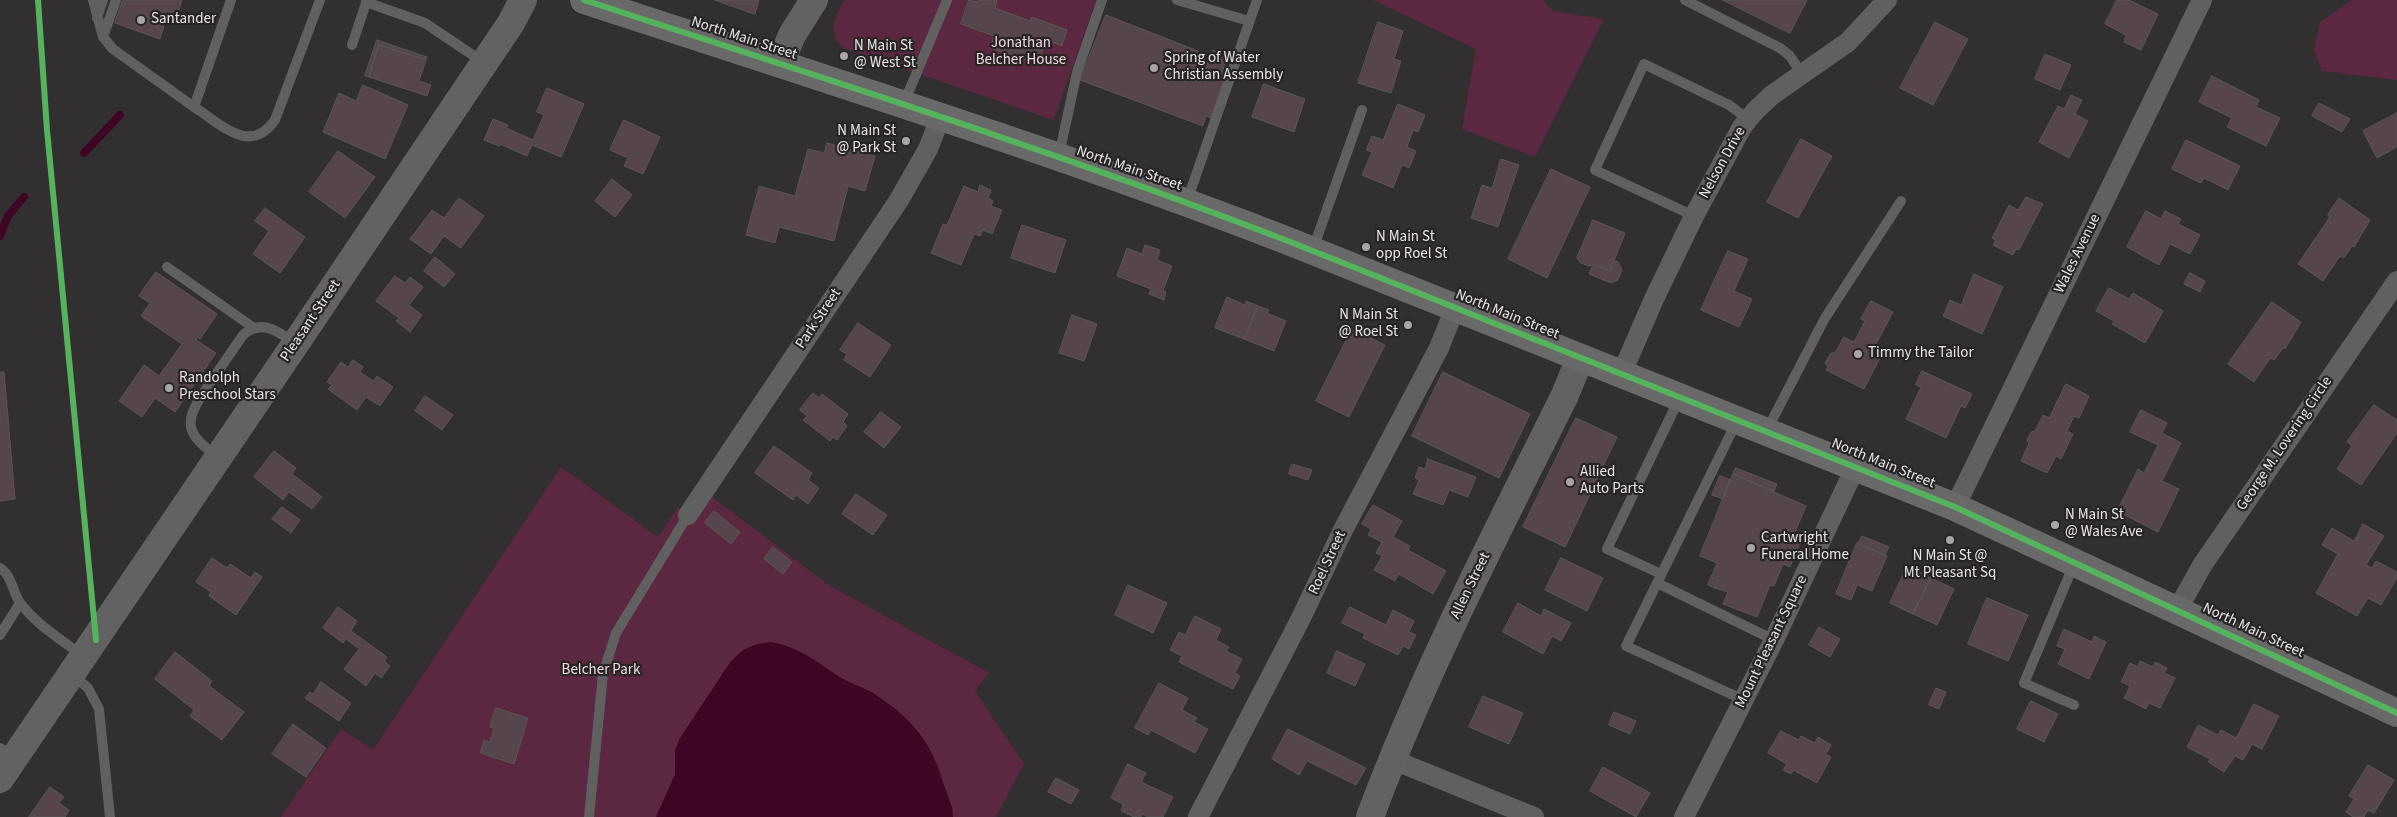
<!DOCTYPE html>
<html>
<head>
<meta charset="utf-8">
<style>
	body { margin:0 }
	canvas { display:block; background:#312f30 }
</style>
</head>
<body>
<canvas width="2397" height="817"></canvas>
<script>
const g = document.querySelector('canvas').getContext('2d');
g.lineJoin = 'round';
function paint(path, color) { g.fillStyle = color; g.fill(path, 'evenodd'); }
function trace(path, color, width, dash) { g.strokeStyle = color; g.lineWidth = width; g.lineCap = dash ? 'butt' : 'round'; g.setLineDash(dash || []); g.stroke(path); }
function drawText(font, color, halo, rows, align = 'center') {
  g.font = font + ' "Source Sans 3",sans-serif'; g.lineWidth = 4.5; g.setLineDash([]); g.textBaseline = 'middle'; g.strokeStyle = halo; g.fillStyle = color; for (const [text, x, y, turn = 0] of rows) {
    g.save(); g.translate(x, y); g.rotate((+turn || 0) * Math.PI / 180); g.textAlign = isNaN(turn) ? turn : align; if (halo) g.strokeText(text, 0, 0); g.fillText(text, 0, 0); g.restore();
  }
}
const green = new Path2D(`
	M845,0H1096L1054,120L843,48C827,31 834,17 845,0Z
	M1373,0H1543L1552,11L1604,19L1535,157L1462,129L1476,49Z
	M2352,0H2397V80L2322,71L2314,50L2320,22Z
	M561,467L658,537L678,507L696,521L712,497L830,586L989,673L975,691L1024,764L996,817H281L341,729L373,750Z`);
const water = new Path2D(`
	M771,642C801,648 814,660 838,676C849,683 862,687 873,693C895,707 918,726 930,750C940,768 944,788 952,807L953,817H656L675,774V750L680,738L717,682L731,661L743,650L757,644Z`);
const stream = new Path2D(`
	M84,153L120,115
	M0,236L8,216L24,197`);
const building = new Path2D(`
	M123,0H182L177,16L168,13L160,39L115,23Z
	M715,0H759L755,14Z
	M969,0L977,2L978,0H997L995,8L1030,21L1032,17L1067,30L1062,46L1046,40L1038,64L990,48L994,36L961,24Z
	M1723,0H1807L1790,33Z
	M2117,0H2129L2158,14L2141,50L2124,42L2126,35L2105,24Z
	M1106,15L1198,51L1196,59L1208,63L1213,50L1228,56L1222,72L1228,74L1211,118L1206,116L1203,126L1080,80Z
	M1378,22L1403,31L1394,59L1401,61L1391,93L1358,83Z
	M1935,22L1968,39L1933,105L1900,88Z
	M377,40L427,57L426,60L379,45L369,77L365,76Z
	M379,45L426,60L419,81L431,85L427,96L369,77Z
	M2045,54L2071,65L2060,90L2035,79Z
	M2212,76L2259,100L2256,107L2280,118L2266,146L2227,127L2232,118L2199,102Z
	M1264,84L1305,99L1294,132L1252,117Z
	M363,85L408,105L385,159L323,132L339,93L356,101Z
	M547,88L584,104L561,157L532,145L527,156L500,144L499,146L484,140L493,119L508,125L506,128L533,140L544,115L537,112Z
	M2071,95L2082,100L2075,114L2088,121L2069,158L2039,142L2058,106L2064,109Z
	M2319,103L2350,119L2342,132L2312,116Z
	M1398,104L1425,115L1418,132L1413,130L1407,147L1416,151L1409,168L1402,165L1393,188L1362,175L1372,152L1366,150L1372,136L1383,140Z
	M2397,113V147L2377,158L2363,131Z
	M624,120L660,137L643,174L624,166L628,158L610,150Z
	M1801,139L1832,156L1798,218L1767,202Z
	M2186,140L2240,166L2228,190L2204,178L2201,183L2172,169Z
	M827,143L875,156L865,191L848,186L834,241L779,227L775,243L746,235L759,186L795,196L808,149L824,153Z
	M338,151L375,177L345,218L309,192Z
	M1501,159L1519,165L1498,227L1471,218L1482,185L1492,188Z
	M1551,169L1590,187L1547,278L1508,259Z
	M612,179L632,195L615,217L595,201Z
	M980,185L991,190L988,198L993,201L991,206L1002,210L992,234L983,230L980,236L974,234L961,265L931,253L943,224L947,225L964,186L978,192Z
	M2026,197L2043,204L2019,250L2016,249L2013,255L1993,245L1996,240L1992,238L2009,205L2018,210Z
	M459,198L484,216L461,248L444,236L431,254L410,239L432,210L444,218Z
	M2339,198L2370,220L2354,247L2352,246L2344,258L2340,256L2323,281L2298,264L2330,217L2328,215Z
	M265,208L305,237L280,273L253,254L269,231L255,221Z
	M2146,211L2161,219L2165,211L2181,219L2178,224L2200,235L2190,254L2170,244L2159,265L2127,247Z
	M1593,220L1625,233L1610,271L1594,265L1588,266L1581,263L1577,258Z
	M1022,225L1066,240L1055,273L1011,258Z
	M1145,245L1160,250L1157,260L1172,266L1163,291L1166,292L1164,300L1149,294L1151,289L1117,276L1127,248L1142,254Z
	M1728,251L1748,259L1734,291L1752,299L1739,327L1701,310Z
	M435,257L455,274L444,287L424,271Z
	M1614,261L1618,262L1622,270L1618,280L1611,283L1589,274L1593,265L1610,271Z
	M156,272L217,314L200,339L198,337L196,340L216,353L175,412L155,398L142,417L119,401L144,365L159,376L182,344L141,316L150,303L139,296Z
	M2190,273L2205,281L2200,292L2184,284Z
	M1974,274L2003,287L1982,334L1943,316L1950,300L1961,305Z
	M395,276L405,283L410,277L423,287L409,305L422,315L410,332L396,321L399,318L376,301Z
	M2109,288L2129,299L2133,293L2163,311L2145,343L2112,324L2114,321L2096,311Z
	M1227,297L1245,305L1246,301L1258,306L1244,339L1215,328Z
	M1871,301L1893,312L1872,352L1881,356L1864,389L1826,370L1828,367L1825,363L1831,353H1835L1844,337L1854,342L1865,321L1861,319Z
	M2272,302L2301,322L2285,349L2283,348L2274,360L2270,358L2254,382L2228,364Z
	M1258,306L1269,310L1267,313L1286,321L1274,351L1244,339Z
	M1072,315L1097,324L1084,361L1059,353Z
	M858,323L891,345L870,377L844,360L847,354L840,350Z
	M1352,329L1385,345L1349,417L1316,401Z
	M353,360L363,367L360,372L373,381L377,376L393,387L380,406L366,397L357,410L328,389L332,385L327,382L341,362L348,367Z
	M1922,371L1972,394L1965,408L1961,406L1946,438L1906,419L1921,387L1916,385Z
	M0,372H4L15,499L0,501Z
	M1443,372L1530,414L1499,478L1412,436Z
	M2066,384L2089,396L2079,418L2074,416L2067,431L2073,434L2061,459L2056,456L2047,473L2021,461L2029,443L2027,440L2031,432L2035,431L2043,415L2049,418Z
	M813,393L819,398L822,394L848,414L843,422L847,426L837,440L833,437L830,441L803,420L807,416L800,410Z
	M425,396L453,415L442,430L415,411Z
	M2374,405L2397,420V433L2361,485L2337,469L2352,446L2347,442Z
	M2141,410L2167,423L2162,433L2181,443L2162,481L2179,489L2158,532L2117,511L2138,469L2144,473L2158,445L2130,432Z
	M881,412L901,427L884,448L864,432Z
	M1576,418L1617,437L1565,547L1523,527Z
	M774,446L812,473L808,480L819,488L808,504L796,495L793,500L755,473Z
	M274,451L296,468L292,474L322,497L312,509L289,492L283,500L254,477Z
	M1428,459L1476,477L1468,497L1449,490L1443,505L1413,494L1419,480L1415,478L1419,467L1425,469Z
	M1292,464L1312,470L1308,480L1289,474Z
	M1736,468L1777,484L1774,491L1733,474Z
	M1733,474L1806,506L1793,537L1801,540L1790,567L1783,564L1774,586L1770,585L1757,617L1723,604L1728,592L1715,588L1718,580L1711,577L1717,563L1700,556Z
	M1720,476L1731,480L1723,499L1712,495Z
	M856,494L887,515L873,535L842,514Z
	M1373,505L1402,521L1393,537L1410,546L1408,550L1446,571L1433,594L1399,574L1395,581L1374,570L1382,556L1376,553L1382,542L1368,535L1371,529L1362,524Z
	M282,507L300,520L291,533L272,519Z
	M714,511L740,532L731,544L705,523Z
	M2363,524L2384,536L2366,565L2372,568L2376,561L2397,572V578L2381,605L2368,598L2357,616L2316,593L2338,554L2322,545L2332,528L2354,541Z
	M1862,536L1889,547L1885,555L1858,544Z
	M1857,543L1887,556L1872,591L1857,585L1851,600L1836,594Z
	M773,547L792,562L783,574L764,559Z
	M212,558L227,568L230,564L251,578L255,572L262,577L236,615L209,596L211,592L196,582Z
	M1561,558L1603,578L1587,611L1545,590Z
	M1907,567L1931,578L1913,614L1890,603Z
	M1711,577L1718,580L1715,588L1708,585Z
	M1931,578L1954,589L1937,625L1913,614Z
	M1128,585L1167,603L1153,633L1115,615Z
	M1987,598L2028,615L2008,661L1968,644Z
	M1518,603L1541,616L1544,609L1571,623L1561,641L1552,636L1543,654L1503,632Z
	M338,607L357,621L351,631L387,657L384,661L390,666L381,678L375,673L366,686L344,669L359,649L346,639L343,643L323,628Z
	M1350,607L1386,625L1393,610L1414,621L1409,632L1416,635L1409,649L1403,646L1398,655L1363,638L1365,634L1342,623Z
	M1195,616L1221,629L1216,640L1229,647L1226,651L1242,659L1235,673L1240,676L1233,689L1179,662L1182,656L1170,650L1179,632L1185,635Z
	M1819,627L1840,639L1830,657L1809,645Z
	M2064,629L2092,642L2094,636L2106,642L2089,679L2058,664L2065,649L2057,646Z
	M1337,651L1365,664L1355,686L1327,673Z
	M175,652L212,681L209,686L244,712L222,740L190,716L194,710L155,679Z
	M2140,661L2153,667L2155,662L2167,668L2164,673L2175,678L2160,708L2149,703L2146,709L2124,698L2130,686L2121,682L2130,663L2138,667Z
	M321,682L351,703L339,721L305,698L310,692L313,694Z
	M1159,683L1188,698L1182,710L1197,718L1194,722L1208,729L1195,753L1151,730L1148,735L1135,728Z
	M1936,688L1946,692L1939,709L1929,705Z
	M1483,696L1523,713L1509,744L1469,727Z
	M2031,701L2058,714L2044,742L2017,729Z
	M2254,704L2279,716L2262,749L2252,744L2243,760L2235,756L2224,772L2208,762L2210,759L2187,747L2198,725L2218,735L2221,730L2236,738Z
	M496,708L528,718L514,764L480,753L484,740L490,742L494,728L490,727Z
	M1614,712L1636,721L1630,734L1609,725Z
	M293,724L326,748L306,777L272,754Z
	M1288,729L1366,768L1356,785L1307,761L1299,775L1272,759Z
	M1781,731L1799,740L1801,736L1815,743L1818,737L1831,745L1826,754L1831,757L1817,783L1793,770L1791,774L1783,770L1787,764L1768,753Z
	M1128,764L1146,773L1141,782L1173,797L1163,817H1148L1142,814L1141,817H1134L1121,811L1123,804L1111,798Z
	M2368,765L2394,780L2374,813L2368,810L2364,817H2353L2346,812L2354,799L2349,796Z
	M1603,767L1650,793L1636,817L1590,791Z
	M1056,778L1079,790L1071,804L1048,792Z
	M50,787L64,797L59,803L69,810L65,817H29Z`);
const lane = new Path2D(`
	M93,0L103,37L113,49L194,107
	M231,0L194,107C221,124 250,156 275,120L320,0
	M1177,0L1249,21
	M1685,0L1780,48L1790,56L1802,74
	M366,2L425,23L483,62
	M97,18L103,0
	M103,37L116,0
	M352,45L367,0
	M904,103L947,0
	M1059,155L1077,72L1102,0
	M1187,201L1257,0
	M1694,216L1595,170L1644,64L1729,105L1748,119
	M1313,249L1362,110
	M167,267L254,328
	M1737,421L1626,646L1744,700
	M1767,430L1825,318L1901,201
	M217,456C179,430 187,417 210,383C221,367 232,351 243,335C261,318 279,332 295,343
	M2074,564L2024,683L2074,705
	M0,568C13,576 12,593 21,604C37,625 62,640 83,656
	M1661,574L1607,549L1679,399
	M1657,583L1774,640
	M0,635L20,603
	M72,674L88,688L99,709L110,817
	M0,748L14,757
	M589,817L603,674L616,633L688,515`);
const street = new Path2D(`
	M1621,375L1654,299L1694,216L1742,127L1755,111L1772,95L1848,42L1887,0
	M1955,507L2202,0
	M688,515L899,200L928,149L940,118
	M2177,610L2203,564L2397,281
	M1391,759L1534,817
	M1198,817L1300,620L1343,530L1439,348L1455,308
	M1684,817L1774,640L1856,466`);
const secondary = new Path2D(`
	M780,64L792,35L814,0
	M0,779L296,343L511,23L523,0
	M1370,817C1424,672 1496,534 1565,395L1580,358`);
const primary = new Path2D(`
	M584,0C819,77 1056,151 1288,241L1955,507L2397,713`);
const cycleway = new Path2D(`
	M38,0L47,130L96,640
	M584,0C819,77 1056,151 1288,241L1955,507L2397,713`);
const markers = [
	[141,20,5,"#a7a5a6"],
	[844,56,5,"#a7a5a6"],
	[1154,68,5,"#a7a5a6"],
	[906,141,5,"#a7a5a6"],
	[1366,247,5,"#a7a5a6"],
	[1408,325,5,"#a7a5a6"],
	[1858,354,5,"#a7a5a6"],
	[169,388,5,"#a7a5a6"],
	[1570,482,5,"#a7a5a6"],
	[2055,525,5,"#a7a5a6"],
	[1950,540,5,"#a7a5a6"],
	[1751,548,5,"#a7a5a6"]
];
const poiNames = [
	["Santander",151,20],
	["N Main St",854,47],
	["@ West St",854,64],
	["Spring of Water",1164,59],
	["Christian Assembly",1164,76],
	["N Main St",896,132,"right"],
	["@ Park St",896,149,"right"],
	["N Main St",1376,238],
	["opp Roel St",1376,255],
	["N Main St",1398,316,"right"],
	["@ Roel St",1398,333,"right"],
	["Timmy the Tailor",1868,354],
	["Randolph",179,379],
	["Preschool Stars",179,396],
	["Allied",1580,473],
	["Auto Parts",1580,490],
	["N Main St",2065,516],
	["@ Wales Ave",2065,533],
	["Cartwright",1761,539],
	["Funeral Home",1761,556],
	["N Main St @",1950,557,"center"],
	["Mt Pleasant Sq",1950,574,"center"]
];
const streetNames = [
	["North Main Street",744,39,18],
	["Nelson Drive",1723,163,-61],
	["North Main Street",1129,169,19],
	["Wales Avenue",2078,254,-64],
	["North Main Street",1507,315,22],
	["Park Street",819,319,-56],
	["Pleasant Street",311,321,-56],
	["George M. Lovering Circle",2285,444,-56],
	["North Main Street",1883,464,22],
	["Roel Street",1328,563,-65],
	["Allen Street",1471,586,-64],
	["North Main Street",2253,631,25],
	["Mount Pleasant Square",1772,642,-64]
];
const parkNames = [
	["Jonathan",1021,44],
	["Belcher House",1021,61],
	["Belcher Park",601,671]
];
paint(green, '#5c2740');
paint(water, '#3e0524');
trace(stream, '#3e0524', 8);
paint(building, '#56454d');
trace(building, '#575656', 1);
trace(lane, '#606060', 10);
trace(street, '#606060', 20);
trace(secondary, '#626262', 28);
trace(primary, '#6a6969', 28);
trace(cycleway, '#56b35d', 6);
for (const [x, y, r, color] of markers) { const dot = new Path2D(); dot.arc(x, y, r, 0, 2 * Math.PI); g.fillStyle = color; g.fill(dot); trace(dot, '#282426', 2); }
drawText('15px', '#e7e5e6', '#282426', poiNames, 'left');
drawText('15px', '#e7e5e6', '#282426', streetNames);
drawText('15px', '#f2d8e1', '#282426', parkNames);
</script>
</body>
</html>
